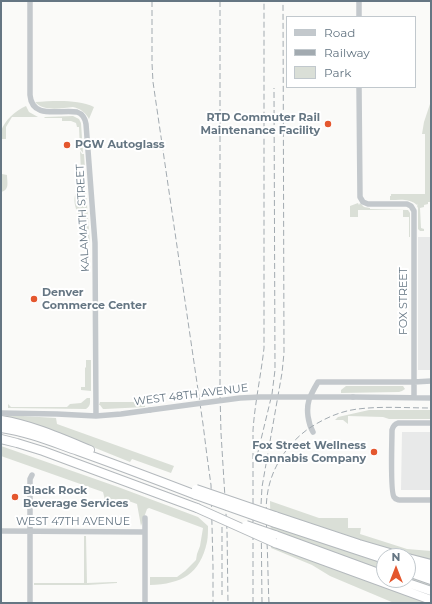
<!DOCTYPE html>
<html>
<head>
<meta charset="utf-8">
<style>
	body { margin:0 }
	#map { position:relative; width:432px; height:604px; overflow:hidden; background:#fafaf8; font-family:Montserrat,sans-serif }
	canvas { display:block }
	.frame { position:absolute; inset:0; border:2px solid #657683; pointer-events:none }
	.legend { position:absolute; left:286px; top:16px; width:130px; height:72px; box-sizing:border-box; background:#fff; border:1px solid #c1c8cd; margin:0; padding:5px 7px; list-style:none; font-size:12px; color:#657683 }
	.legend li { display:flex; align-items:center; gap:8px; height:20px }
	.legend b { width:20px; border:1px solid #c1c8cd }
	.north { position:absolute; left:376px; top:548px; width:40px; height:40px; box-sizing:border-box; background:#fff; border:1px solid #c1c8cd; border-radius:50%; rotate:0deg; font-size:11px; font-weight:700; line-height:16px; text-align:center; color:#657683 }
	.north::after { content:''; display:block; margin:auto; width:14px; height:18px; background:#e4572e; clip-path:polygon(50% 0,100% 100%,50% 72%,0 100%) }
</style>
</head>
<body>
<div id="map">
<canvas width="432" height="604"></canvas>
<div class="frame"></div>
<ul class="legend">
<li><b style="height:5px;background:#c3c8cc"></b>Road</li>
<li><b style="height:5px;background:#a2aab0"></b>Railway</li>
<li><b style="height:11px;background:#dadfd7"></b>Park</li>
</ul>
<div class="north">N</div>
</div>
<script>
const g = document.querySelector('canvas').getContext('2d');
g.lineJoin = 'round';
function paint(path, color) { g.fillStyle = color; g.fill(path, 'evenodd'); }
function trace(path, color, width, dash) { g.strokeStyle = color; g.lineWidth = width; g.lineCap = dash ? 'butt' : 'round'; g.setLineDash(dash || []); g.stroke(path); }
function drawText(font, color, halo, rows, align = 'center') {
  g.font = font + ' Montserrat,sans-serif'; g.lineWidth = 4; g.setLineDash([]); g.textBaseline = 'middle'; g.strokeStyle = halo; g.fillStyle = color; for (const [text, x, y, turn = 0] of rows) {
    g.save(); g.translate(x, y); g.rotate((+turn || 0) * Math.PI / 180); g.textAlign = isNaN(turn) ? turn : align; if (halo) g.strokeText(text, 0, 0); g.fillText(text, 0, 0); g.restore();
  }
}
const built = new Path2D(`
	M418,237H431V370H418Z
	M402,432H431V490H401Z`);
const green = new Path2D(`
	M431,101V202H428V204L424,205V207L420,208L421,228L424,229V231H420L418,229V208L417,206L418,204L417,205C409,198 400,200 390,200V196H391V194H425V134H422L424,122Z
	M35,102C54,101 77,99 94,107L89,119C85,112 81,109 73,107C62,108 44,112 35,102Z
	M26,106L29,112L38,117H12L6,127V139H2L1,140L2,174L7,175C7,182 10,190 1,192V131C5,120 15,111 26,106Z
	M73,116L79,119L81,123L83,153L80,149L79,127H77L76,123L71,121H62V118H44L45,117Z
	M80,151L82,154H84L86,184L79,185L76,183V172H81Z
	M77,191H86V192L90,243L88,241C88,238 88,235 86,232C82,220 69,203 77,191Z
	M358,203L359,205L360,203L364,207L370,208V209L408,210L410,213V237H409V217H403V210H358V217H350V206Z
	M86,360H91V391L81,390V387H85V368L86,367Z
	M346,386H403L405,389L402,391L399,392L341,393V390Z
	M87,398H90C90,402 91,406 86,409L8,408V404L11,407H67L70,404L81,403Z
	M100,402H145V407L105,409H103L100,405H99Z
	M369,410H431V419H389L383,417L348,416V424L343,420H335L338,417Z
	M6,415L56,418L57,424L174,466L171,473L132,459L130,462L68,437L4,417Z
	M1,446L118,487L198,517L208,526C208,531 208,537 207,542C200,574 182,584 150,585V577H177L185,571L196,560L197,554L200,546L203,528L149,508L147,509L141,526L137,504L123,499L105,500L103,492L1,456Z
	M270,501L319,518H348V528H361L360,534L407,549L431,551V603H394L330,576L312,565L271,548ZM384,556H408V580H384Z
	M84,536H86L87,583L113,582H117V583L88,585H34V583H84Z`);
const minor = new Path2D(`
	M30,1V95C32,120 60,109 77,112C83,114 85,118 86,124L95,243L96,416
	M359,17V1
	M359,87L360,197L363,202L368,204H407L411,206L414,211V398
	M353,397L431,398
	M1,413L57,414L96,416L121,414L150,410
	M431,423H398C395,424 393,426 392,430C392,440 390,492 394,497C395,499 396,499 399,500H431
	M313,432C308,423 306,410 309,400C311,394 315,387 318,382H414L431,381
	M1,531L145,532
	M30,603V479L32,475
	M145,603V518`);
const highway = new Path2D(`
	M1,420C32,425 61,438 90,450
	M1,428C28,432 52,442 78,451C117,465 157,480 196,495
	M1,439L17,443L43,451L197,508
	M275,516L359,544L400,556
	M275,523L384,559
	M275,535L384,575
	M275,543L431,600
	M408,558L431,564
	M408,566L431,572
	M408,572L431,580
	M399,580L431,591`);
const rail = new Path2D(`
	M152,1V63L153,82L203,424L207,456L211,485L213,566V603
	M220,1V394L221,433L227,530L228,603
	M257,456L272,394L275,370L274,88
	M222,527V595
	M253,603V430C255,402 261,375 264,348V1
	M262,603L261,505L262,487L282,373L284,353L283,1
	M269,603C268,583 268,563 267,542C267,527 265,512 267,497C270,470 286,445 308,429C323,419 340,411 358,409C382,406 407,408 431,408`);
const minorBridge = new Path2D(`
	M150,410L240,398L260,397H353`);
const highwayBridge = new Path2D(`
	M196,489L275,516
	M196,495L275,523
	M197,508L275,543
	M246,525L275,535`);
const markers = [
	[328,124,4,"#e4572e"],
	[67,145,4,"#e4572e"],
	[34,299,4,"#e4572e"],
	[374,452,4,"#e4572e"],
	[15,497,4,"#e4572e"]
];
const poiNames = [
	["RTD Commuter Rail",320,118,"right"],
	["Maintenance Facility",320,131,"right"],
	["PGW Autoglass",75,145],
	["Denver",42,293],
	["Commerce Center",42,306],
	["Fox Street Wellness",366,446,"right"],
	["Cannabis Company",366,459,"right"],
	["Black Rock",23,491],
	["Beverage Services",23,504]
];
const streetNames = [
	["KALAMATH STREET",83,218,-93],
	["FOX STREET",404,301,-90],
	["WEST 48TH AVENUE",191,395,-7],
	["WEST 47TH AVENUE",73,522]
];
paint(built, '#e8e9e9');
paint(green, '#dadfd7');
trace(highway, '#b4b9bd', 10);
trace(minor, '#c3c8cc', 5.5);
trace(highway, '#fff', 8);
trace(rail, '#a2aab0', 1, [6, 3]);
trace(highwayBridge, '#b4b9bd', 10, []);
trace(minorBridge, '#c3c8cc', 5.5);
trace(highwayBridge, '#fff', 8);
for (const [x, y, r, color] of markers) { const dot = new Path2D(); dot.arc(x, y, r, 0, 2 * Math.PI); g.fillStyle = color; g.fill(dot); trace(dot, '#fff', 1.5); }
drawText('bold 11px', '#657683', '#fff', poiNames, 'left');
drawText('11px', '#657683', '#fff', streetNames);
</script>
</body>
</html>
